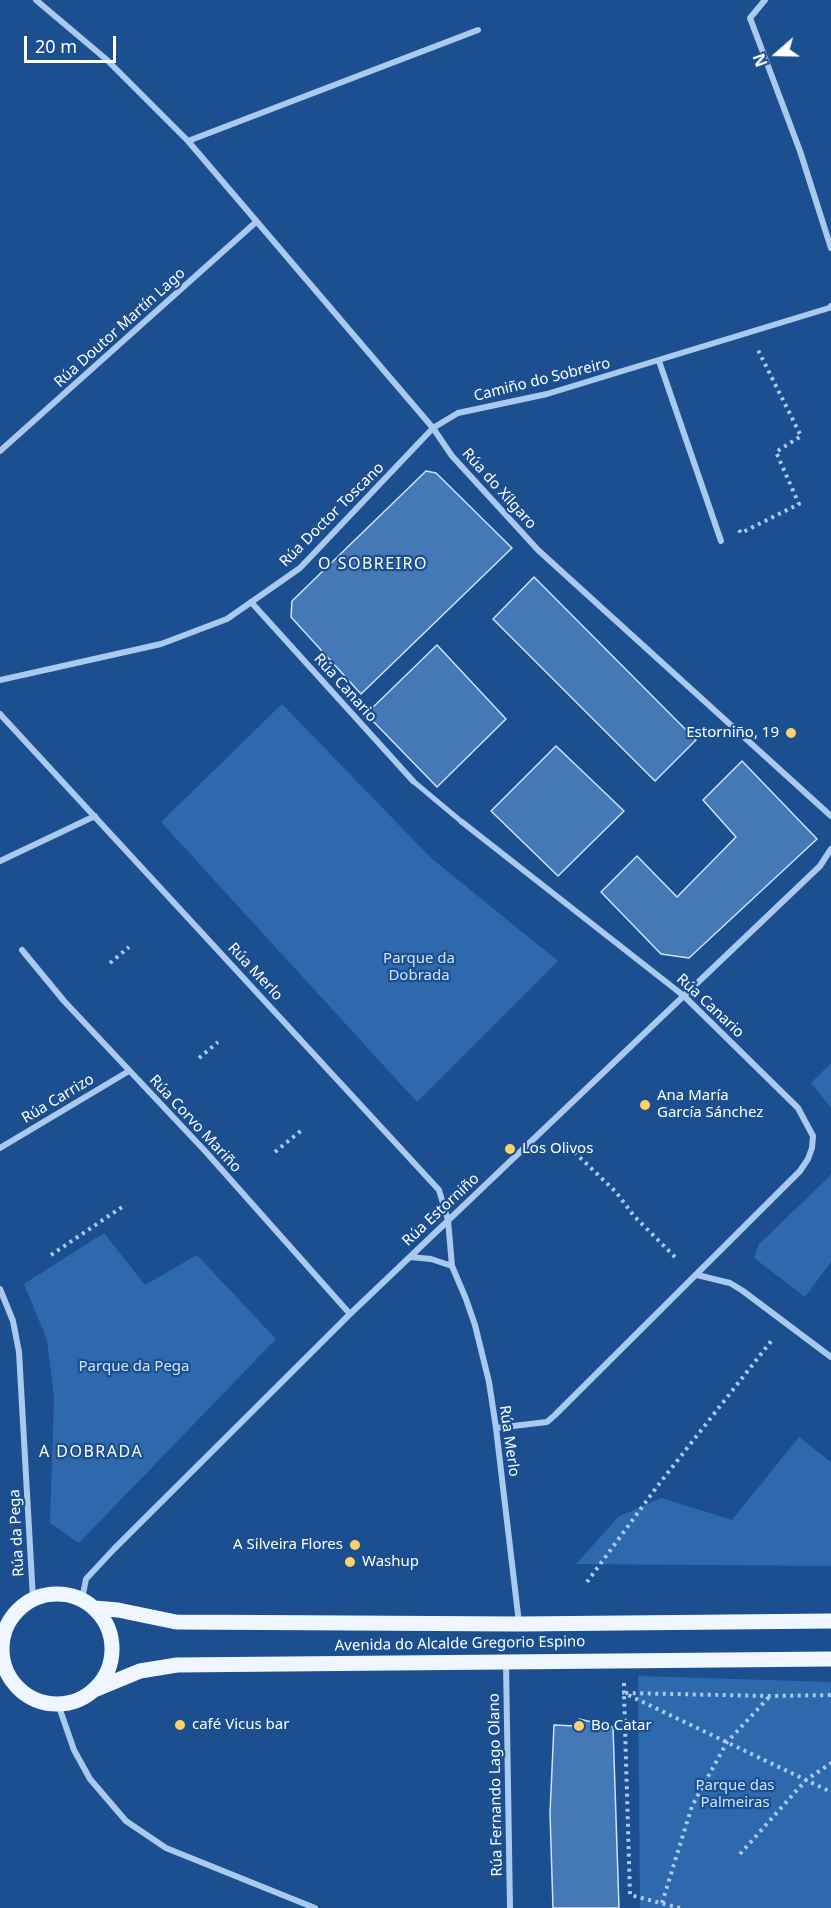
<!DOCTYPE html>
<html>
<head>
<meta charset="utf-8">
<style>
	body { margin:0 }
	#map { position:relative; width:831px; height:1908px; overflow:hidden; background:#1b4f8f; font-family:"Noto Sans",sans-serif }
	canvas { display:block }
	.north { position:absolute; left:747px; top:24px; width:60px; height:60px; -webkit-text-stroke:4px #1b4f8f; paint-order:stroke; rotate:250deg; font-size:16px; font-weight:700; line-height:24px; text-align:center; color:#fff }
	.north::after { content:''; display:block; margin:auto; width:21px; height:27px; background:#fff; clip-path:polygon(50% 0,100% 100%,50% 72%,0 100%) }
	.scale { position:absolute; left:24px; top:36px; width:92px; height:27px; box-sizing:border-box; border:3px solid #fff; border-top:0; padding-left:8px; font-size:18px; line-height:21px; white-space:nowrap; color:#fff; -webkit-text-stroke:4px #1b4f8f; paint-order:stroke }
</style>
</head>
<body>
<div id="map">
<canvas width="831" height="1908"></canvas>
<div class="north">N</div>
<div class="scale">20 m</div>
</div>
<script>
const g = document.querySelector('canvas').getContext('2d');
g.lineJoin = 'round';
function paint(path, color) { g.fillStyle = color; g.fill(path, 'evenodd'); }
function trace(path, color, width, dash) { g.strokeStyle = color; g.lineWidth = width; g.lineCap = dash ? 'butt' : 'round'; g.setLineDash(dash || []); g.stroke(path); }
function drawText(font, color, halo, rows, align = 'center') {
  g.font = font + ' "Noto Sans",sans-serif'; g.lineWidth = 4.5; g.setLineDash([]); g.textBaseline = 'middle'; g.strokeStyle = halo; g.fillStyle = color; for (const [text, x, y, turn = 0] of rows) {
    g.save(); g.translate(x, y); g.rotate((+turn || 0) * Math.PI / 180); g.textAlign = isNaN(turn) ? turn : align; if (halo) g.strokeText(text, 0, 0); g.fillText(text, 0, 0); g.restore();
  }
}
const green = new Path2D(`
	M282,704L431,858L558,961L417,1102L161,822Z
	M831,1063V1108L811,1083Z
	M831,1173V1262L805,1297L754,1258L759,1244L828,1178Z
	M104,1233L145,1285L197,1255L276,1339L79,1543L50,1523L54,1398L47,1340L24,1284Z
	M799,1437L831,1462V1566L576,1564L618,1517L661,1498L732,1520Z
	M638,1676L831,1682V1908H640Z`);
const building = new Path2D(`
	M426,471L436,473L512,548L361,694L291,617L292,601Z
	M534,577L696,740L655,781L493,619Z
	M437,645L506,719L437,787L366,714Z
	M556,746L624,811L558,876L491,811Z
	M742,761L817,839L689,958L661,954L601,892L637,856L677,897L736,837L703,800Z
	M579,1719L613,1727L619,1908H553L550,1813L554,1725L576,1726Z`);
const path = new Path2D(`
	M739,530L741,533L799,504L776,452L801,436L757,348
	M110,963L129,947
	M199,1058L218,1042
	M569,1147L616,1192L634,1216L678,1260
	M275,1152L303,1129
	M51,1255L125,1205
	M587,1582L659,1484L772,1340
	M624,1683V1693L831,1792
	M740,1854L806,1780L831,1763
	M662,1903L692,1806L727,1742L770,1696
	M680,1908L630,1895L624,1693L770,1696L831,1695`);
const pedestrian = new Path2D(`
	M413,781L462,822`);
const minor = new Path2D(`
	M36,0L107,60L188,141L433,428L452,456L538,550L831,816
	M765,0L750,18L800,151L831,248
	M188,141L478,30
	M659,361L721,541
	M0,451L256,222
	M251,602L413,781
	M0,680L161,644L227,619L300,568L433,428L458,413L547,394L829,308L831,306
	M0,714L439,1190L448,1220L452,1266L466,1299L475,1325L489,1382L496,1428L519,1623
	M462,822L684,996L798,1108L813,1136L812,1148L808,1159L800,1171L555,1415L547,1422L496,1428
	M0,861L95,816
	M22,950L64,1001L206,1152L350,1314
	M0,1148L129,1071
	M410,1257L431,1259L452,1266
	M697,1275L730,1283L743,1291L831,1357
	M0,1289L13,1321L19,1352L33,1599
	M82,1599L86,1579L114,1549L350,1314L820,866L831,849
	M506,1663L510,1908
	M58,1704L74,1750L90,1779L126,1821L166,1848L315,1908`);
const primary = new Path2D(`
	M2 1649a55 55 0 1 1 110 0a55 55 0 1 1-110 0Z
	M94,1608L118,1610L176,1622L519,1624L831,1621
	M94,1690L140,1671L177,1665L831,1659`);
const markers = [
	[791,733,6,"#ffd166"],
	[645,1105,6,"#ffd166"],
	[510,1149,6,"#ffd166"],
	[355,1545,6,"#ffd166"],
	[350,1562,6,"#ffd166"],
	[180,1725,6,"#ffd166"],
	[579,1726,6,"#ffd166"]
];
const streetNames = [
	["Rúa Doutor Martín Lago",120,328,-42],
	["Camiño do Sobreiro",542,380,-14],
	["Rúa do Xílgaro",499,489,48],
	["Rúa Doctor Toscano",332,515,-45],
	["Rúa Canario",345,688,48],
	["Rúa Merlo",255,972,47],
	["Rúa Canario",710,1006,43],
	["Rúa Carrizo",58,1099,-31],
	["Rúa Corvo Mariño",195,1124,47],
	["Rúa Estorniño",441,1210,-43],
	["Rúa Merlo",509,1441,82],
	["Rúa da Pega",17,1533,-93],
	["Avenida do Alcalde Gregorio Espino",460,1644,-1],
	["Rúa Fernando Lago Olano",496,1785,-91]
];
const poiNames = [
	["Estorniño, 19",779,733,"right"],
	["Ana María",657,1096],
	["García Sánchez",657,1113],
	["Los Olivos",522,1149],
	["A Silveira Flores",343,1545,"right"],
	["Washup",362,1562],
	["café Vicus bar",192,1725],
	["Bo Catar",591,1726]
];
const parkNames = [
	["Parque da",419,959],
	["Dobrada",419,976],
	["Parque da Pega",134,1367],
	["Parque das",735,1786],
	["Palmeiras",735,1803]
];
const neighbourhoodNames = [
	["O SOBREIRO",373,564],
	["A DOBRADA",91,1452]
];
paint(green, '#2e69ad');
paint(building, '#4478b7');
trace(building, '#cfe3fa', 1.5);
trace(path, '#a9c9ee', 4, [3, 4.5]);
trace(pedestrian, '#a9c9ee', 5);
trace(minor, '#a9c9ee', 6);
trace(primary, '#f0f6ff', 15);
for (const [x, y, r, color] of markers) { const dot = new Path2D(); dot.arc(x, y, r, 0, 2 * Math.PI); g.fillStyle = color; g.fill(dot); trace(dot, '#1b4f8f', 2); }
drawText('15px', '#fff', '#1b4f8f', streetNames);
drawText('15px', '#fff', '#1b4f8f', poiNames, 'left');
drawText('15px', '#cfe3fa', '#1b4f8f', parkNames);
g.letterSpacing = '1.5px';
drawText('16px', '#fff', '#1b4f8f', neighbourhoodNames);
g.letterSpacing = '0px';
</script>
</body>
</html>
